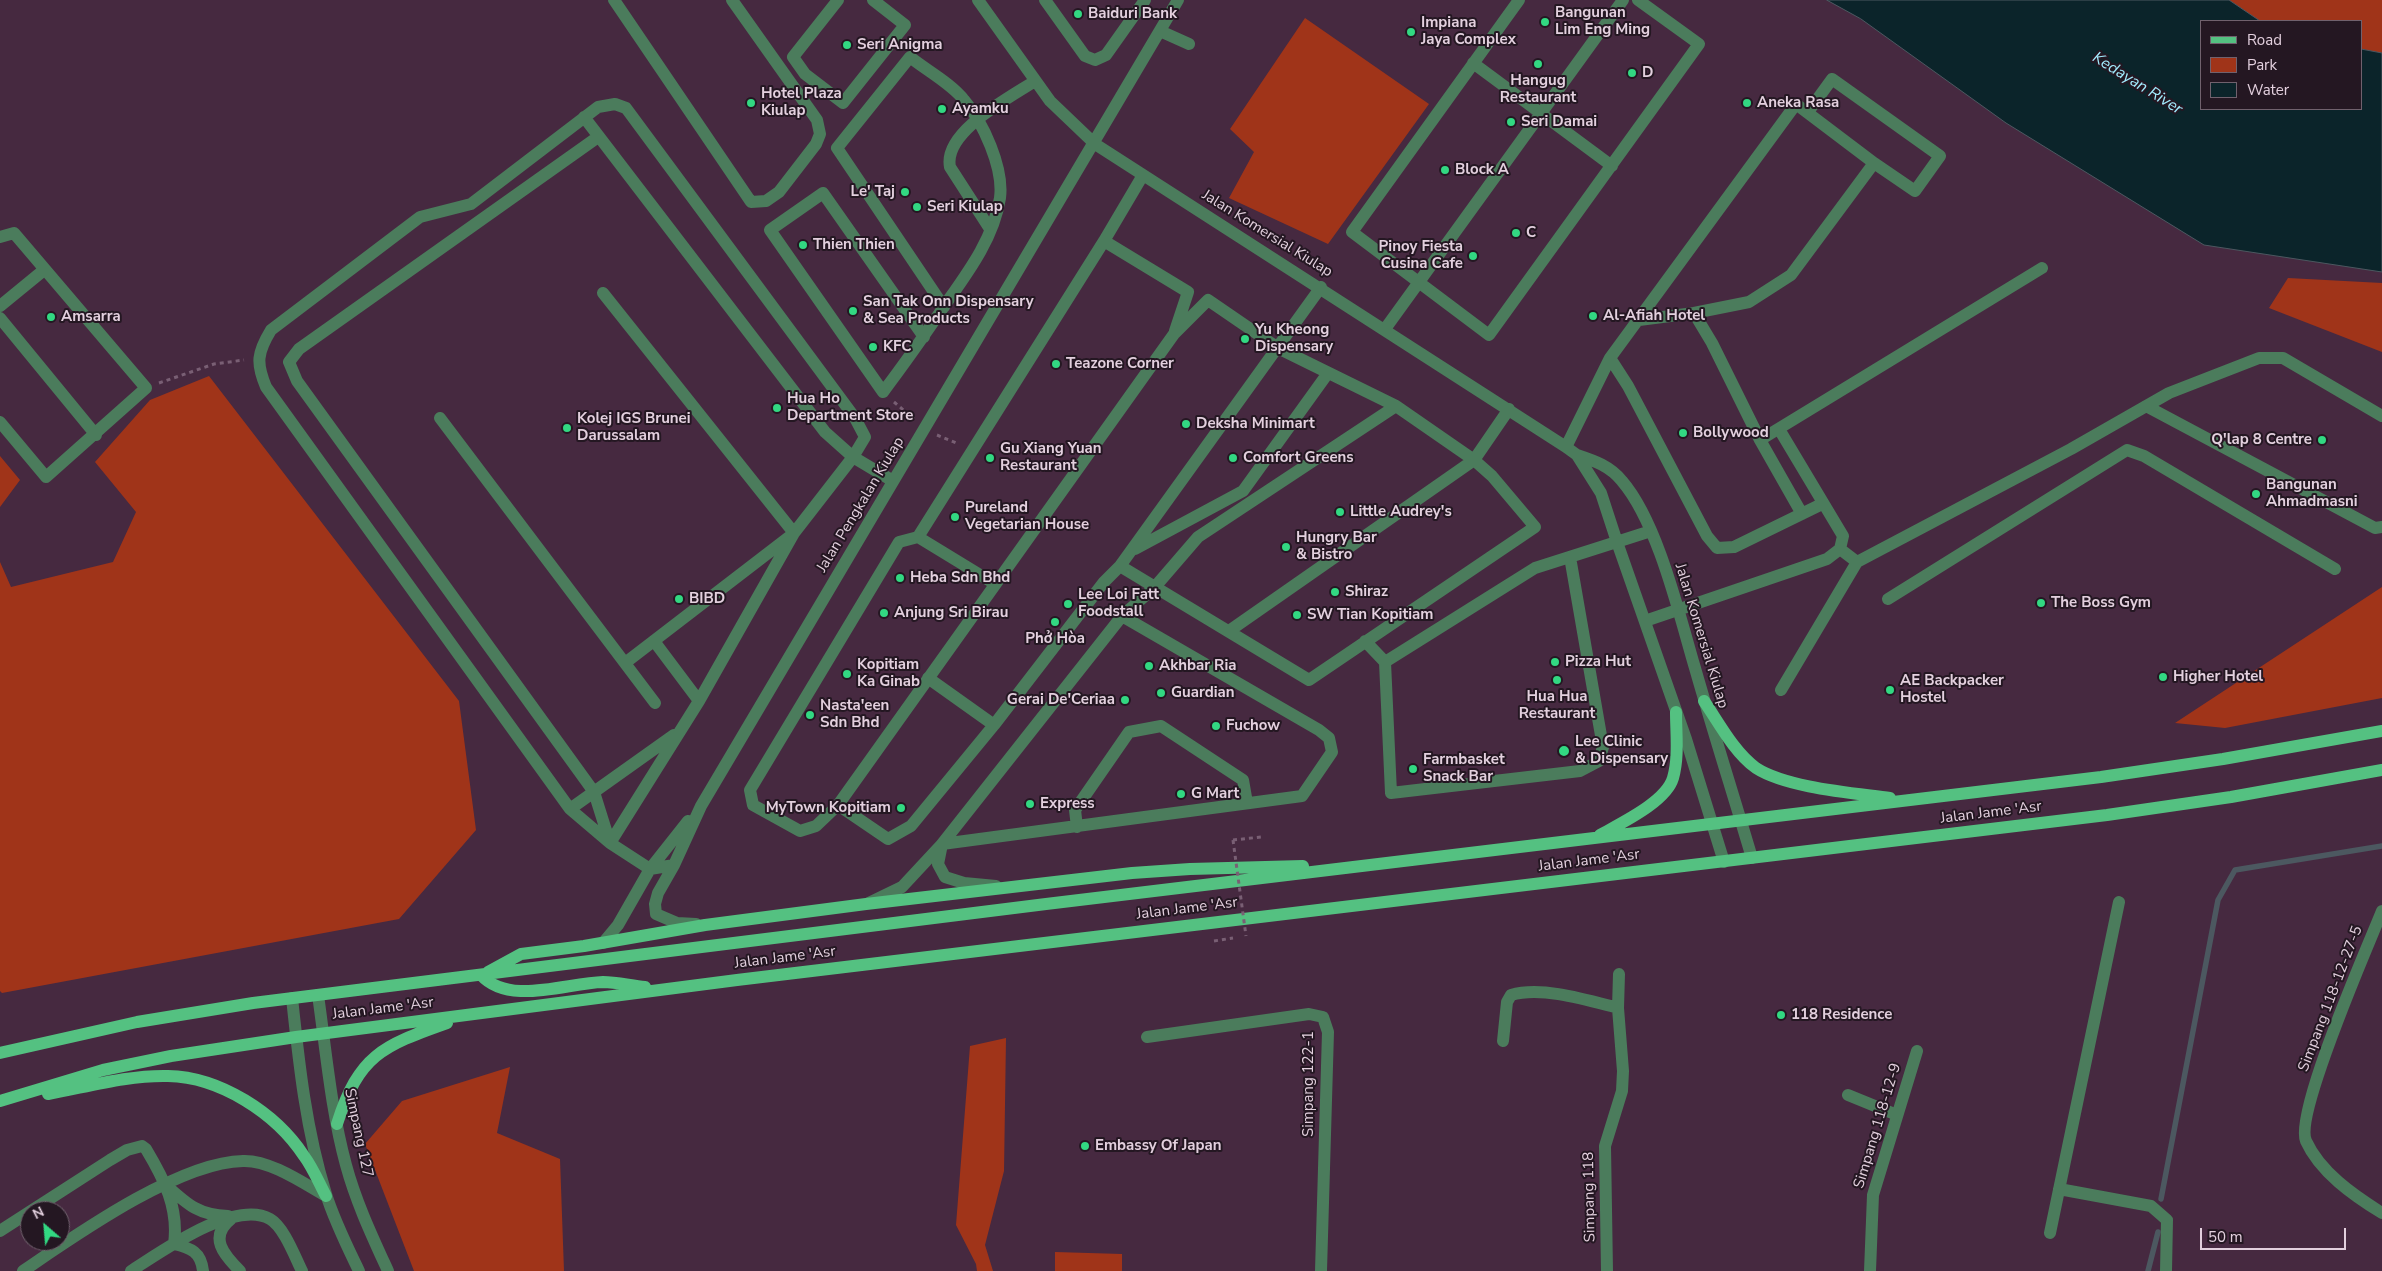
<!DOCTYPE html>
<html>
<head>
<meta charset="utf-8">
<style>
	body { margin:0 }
	#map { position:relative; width:2382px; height:1271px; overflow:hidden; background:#462940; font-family:"Nunito Sans",sans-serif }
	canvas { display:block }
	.legend { position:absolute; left:2200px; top:20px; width:162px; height:90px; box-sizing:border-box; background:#241722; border:1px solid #70616d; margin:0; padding:6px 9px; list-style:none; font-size:15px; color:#e3d0de }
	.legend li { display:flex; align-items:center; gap:10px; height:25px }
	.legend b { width:25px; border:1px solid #70616d }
	.north { position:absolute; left:20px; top:1201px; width:50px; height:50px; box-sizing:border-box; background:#241722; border:1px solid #70616d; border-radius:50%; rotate:333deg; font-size:14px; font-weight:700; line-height:20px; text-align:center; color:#e3d0de }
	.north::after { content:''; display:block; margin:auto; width:18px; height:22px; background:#32d882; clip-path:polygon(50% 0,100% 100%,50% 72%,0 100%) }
	.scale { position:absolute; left:2200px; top:1228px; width:146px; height:22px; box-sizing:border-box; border:2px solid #e3d0de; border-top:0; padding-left:6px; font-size:15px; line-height:18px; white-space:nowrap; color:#e3d0de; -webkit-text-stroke:4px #241722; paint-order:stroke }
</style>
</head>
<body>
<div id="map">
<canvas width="2382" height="1271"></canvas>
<ul class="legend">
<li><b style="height:6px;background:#54c181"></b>Road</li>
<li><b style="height:14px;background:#a03419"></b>Park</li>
<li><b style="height:14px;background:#0b242a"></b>Water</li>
</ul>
<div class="north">N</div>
<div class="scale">50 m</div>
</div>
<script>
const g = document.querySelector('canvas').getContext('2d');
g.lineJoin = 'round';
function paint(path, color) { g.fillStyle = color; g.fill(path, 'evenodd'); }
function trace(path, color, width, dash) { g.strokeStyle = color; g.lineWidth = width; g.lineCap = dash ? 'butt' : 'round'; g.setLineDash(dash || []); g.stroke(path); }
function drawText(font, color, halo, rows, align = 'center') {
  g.font = font + ' "Nunito Sans",sans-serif'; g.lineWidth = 4; g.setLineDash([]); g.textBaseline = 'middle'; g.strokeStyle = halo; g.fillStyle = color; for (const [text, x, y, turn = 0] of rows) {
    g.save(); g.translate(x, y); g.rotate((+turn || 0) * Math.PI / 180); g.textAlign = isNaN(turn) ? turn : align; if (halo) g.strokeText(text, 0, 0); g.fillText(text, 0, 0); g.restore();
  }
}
const green = new Path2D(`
	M2229,0H2382V53L2361,49V21H2260Z
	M1305,18L1429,104L1328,244L1229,198L1254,152L1230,129Z
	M2288,278L2382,283V352L2269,308Z
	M209,376L459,701L476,830L399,919L2,993L0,991V562L11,587L113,562L136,512L95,462L150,400Z
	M0,456L20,480L0,507Z
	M2382,587V698L2225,728L2175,723Z
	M1006,1038L1004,1171L985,1245L993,1271H977L976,1264L956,1225L970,1046Z
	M510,1067L497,1133L560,1159L564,1271H414L365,1144L402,1101Z
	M1055,1252L1122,1254V1271H1055Z`);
const water = new Path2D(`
	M1827,0H2229L2260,21H2201V109H2361V49L2382,53V272L2204,245L2006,123L1861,19Z`);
const stream = new Path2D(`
	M2161,1199L2218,900L2235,870L2382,846
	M2148,1271L2158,1232`);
const path = new Path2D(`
	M159,383L214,364L244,360
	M894,402L914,419
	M937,435L959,444
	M1233,840L1261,837
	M1214,941L1233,938`);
const minor = new Path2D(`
	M614,0L751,202L766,201L779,192L816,144L820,134L817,120L732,0
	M838,0L793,57L805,74L843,103L905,25L873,0
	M978,0L1050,101L1095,144L1566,447L1577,455L1601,493L1617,542L1686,739L1724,862
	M1045,0L1085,56L1095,60L1106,55L1145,0
	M1519,0L1352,232L1489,335L1699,44L1638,0
	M1160,31L1189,44
	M1473,63L1612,166
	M1808,112L1832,79L1940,156L1915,191L1874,163
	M584,117L825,432L853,457L865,437L855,418L626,108L615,104L598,107L471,204L420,217L271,330C257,353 256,363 266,387L570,809L610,843L650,869L674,865
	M598,137L299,349L289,362L297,381L594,792L610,843
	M990,229L950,167C943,132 1009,98 1035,81
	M0,237L14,233L146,388L46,477L0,422
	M1104,241L1188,292L1175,331
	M603,293L794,533
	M0,306L44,270
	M0,318L96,435
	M1639,320L1694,313L1712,343L1760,440L1802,514
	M1385,329L1623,0
	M924,337L823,193L770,230L883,392C905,363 926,333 947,302C969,271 994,237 1000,198C1004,168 983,122 964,100C952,84 926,70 910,57L837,148L944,307
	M1610,358L1628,386L1707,536L1717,548L1734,547L1822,504
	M2146,406L2375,528L2382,527
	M440,418L655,703
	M1760,440L2042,268
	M1566,447L1610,358L1796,104L1874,163L1791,275L1749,302L1694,313
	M1577,455C1595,461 1610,466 1622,481C1658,523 1679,614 1695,668C1713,731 1733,794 1752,858
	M918,537L995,584
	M1135,549L1243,491L1328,373
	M1840,549L1857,562L2071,449L2169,393L2259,358H2283L2382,416
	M1570,557L1603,747L1599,761L1580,771L1391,793L1385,662L1535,568L1651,531
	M1120,566L1309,680L1535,527L1492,476L1474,460L1396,406L1278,348L1208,300L1174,334L838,805L816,826L800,831L753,805L750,790L899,542L918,537L1104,241L1143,175
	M1888,599L2127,450L2144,456L2335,569
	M1645,621L1827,559L1840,549L1843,536L1779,429
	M1229,631L1474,460L1509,409
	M654,641L699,701
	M1365,641L1385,662
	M625,663L789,537
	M928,678L994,725
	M1781,690L1857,562
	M838,805L888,839L911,826L994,725L1104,582L1120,566L1321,287
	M570,809L674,735
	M1077,827L1075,810L1129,732L1161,726L1243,780L1247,803
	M610,843L699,701L794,533L853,457L893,481
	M942,844L1302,796L1332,752L1329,738L1319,730L1122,616
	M942,844L938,864L945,877L964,883L996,886
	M869,903L902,887L942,844L1122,616L1154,588L1198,537L1396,406
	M2382,911C2368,946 2294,1114 2306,1141C2320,1172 2353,1195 2382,1213
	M696,924L677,923L656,914L655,904L658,893L674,865L701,806L1178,0
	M603,943L618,925L650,869L688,821
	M318,995C326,1051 331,1110 346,1165C356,1202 372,1236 388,1271
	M292,998C299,1064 306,1130 326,1194C334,1220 347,1246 359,1271
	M1147,1037L1309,1014L1323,1017L1328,1032L1321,1271
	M1503,1041L1507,1002L1511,995C1542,986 1587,1000 1618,1008
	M1848,1095L1897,1115
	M167,1186C188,1205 199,1215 228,1216
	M2059,1189L2151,1206L2167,1220L2166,1271
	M231,1219C208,1237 224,1255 240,1271
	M0,1231L110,1160L127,1150L142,1146L146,1149C164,1179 179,1208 174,1244C191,1248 201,1252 203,1271
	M2050,1233L2119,902
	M23,1271C76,1235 179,1162 243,1161C270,1160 303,1183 326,1196
	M131,1271C161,1252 234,1199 270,1219C284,1227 295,1257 302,1271
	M1607,1271L1605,1146L1622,1091L1623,1071L1618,1008L1619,974
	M1870,1271L1873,1195L1917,1051`);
const major = new Path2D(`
	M1704,701C1719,723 1734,752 1756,768C1787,788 1854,793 1890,798
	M1600,835C1621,823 1666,802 1673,778C1679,757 1676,733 1676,712
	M488,972L521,954L584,946L705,925L866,904L1132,873L1190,869L1303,866
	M481,975C509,1006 566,983 603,982C617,982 632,986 645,987
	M0,1053L137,1022L253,1003L1046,904L2101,777L2223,759L2382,731
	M48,1094C87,1087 128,1075 168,1076C220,1077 276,1113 304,1156C313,1168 319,1183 326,1196
	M0,1101L103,1070L171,1056L296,1037L737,980L2107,815L2231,797L2382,770
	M337,1124C359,1055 382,1046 447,1023`);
const pathBridge = new Path2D(`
	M1233,840L1246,936`);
const markers = [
	[1078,14,5,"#32d882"],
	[1545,22,5,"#32d882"],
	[1411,32,5,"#32d882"],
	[847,45,5,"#32d882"],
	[1538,64,5,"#32d882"],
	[1632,73,5,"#32d882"],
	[751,103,5,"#32d882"],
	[1747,103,5,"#32d882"],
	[942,109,5,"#32d882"],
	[1511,122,5,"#32d882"],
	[1445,170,5,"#32d882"],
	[905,192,5,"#32d882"],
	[917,207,5,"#32d882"],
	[1516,233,5,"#32d882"],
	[803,245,5,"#32d882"],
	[1473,256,5,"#32d882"],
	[853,311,5,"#32d882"],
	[1593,316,5,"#32d882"],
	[51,317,5,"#32d882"],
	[1245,339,5,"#32d882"],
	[873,347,5,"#32d882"],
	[1056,364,5,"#32d882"],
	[777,408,5,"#32d882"],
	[1186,424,5,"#32d882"],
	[567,428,5,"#32d882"],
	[1683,433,5,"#32d882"],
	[2322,440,5,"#32d882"],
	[990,458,5,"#32d882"],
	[1233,458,5,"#32d882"],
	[2256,494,5,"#32d882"],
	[1340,512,5,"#32d882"],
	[955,517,5,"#32d882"],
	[1286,547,5,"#32d882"],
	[900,578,5,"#32d882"],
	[1335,592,5,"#32d882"],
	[679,599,5,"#32d882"],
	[2041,603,5,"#32d882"],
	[1068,604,5,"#32d882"],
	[884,613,5,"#32d882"],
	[1297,615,5,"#32d882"],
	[1055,622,5,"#32d882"],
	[1555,662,5,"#32d882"],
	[1149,666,5,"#32d882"],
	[847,674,5,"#32d882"],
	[2163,677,5,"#32d882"],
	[1557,680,5,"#32d882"],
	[1890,690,5,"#32d882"],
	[1161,693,5,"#32d882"],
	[1125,700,5,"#32d882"],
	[810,715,5,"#32d882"],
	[1216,726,5,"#32d882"],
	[1564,751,6,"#32d882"],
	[1413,769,5,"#32d882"],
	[1181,794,5,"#32d882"],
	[1030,804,5,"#32d882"],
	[901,808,5,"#32d882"],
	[1781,1015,5,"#32d882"],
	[1085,1146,5,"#32d882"]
];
const poiNames = [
	["Bangunan",1555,13],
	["Lim Eng Ming",1555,30],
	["Baiduri Bank",1088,14],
	["Impiana",1421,23],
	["Jaya Complex",1421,40],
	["Seri Anigma",857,45],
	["D",1642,73],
	["Hangug",1538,81,"center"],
	["Restaurant",1538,98,"center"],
	["Hotel Plaza",761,94],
	["Kiulap",761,111],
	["Aneka Rasa",1757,103],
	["Ayamku",952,109],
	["Seri Damai",1521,122],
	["Block A",1455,170],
	["Le' Taj",895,192,"right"],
	["Seri Kiulap",927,207],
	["C",1526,233],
	["Thien Thien",813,245],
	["Pinoy Fiesta",1463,247,"right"],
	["Cusina Cafe",1463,264,"right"],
	["San Tak Onn Dispensary",863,302],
	["& Sea Products",863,319],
	["Al-Afiah Hotel",1603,316],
	["Amsarra",61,317],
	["Yu Kheong",1255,330],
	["Dispensary",1255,347],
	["KFC",883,347],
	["Teazone Corner",1066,364],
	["Hua Ho",787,399],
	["Department Store",787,416],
	["Kolej IGS Brunei",577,419],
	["Darussalam",577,436],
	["Deksha Minimart",1196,424],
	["Bollywood",1693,433],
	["Q'lap 8 Centre",2312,440,"right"],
	["Gu Xiang Yuan",1000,449],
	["Restaurant",1000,466],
	["Comfort Greens",1243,458],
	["Bangunan",2266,485],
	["Ahmadmasni",2266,502],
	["Pureland",965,508],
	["Vegetarian House",965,525],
	["Little Audrey's",1350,512],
	["Hungry Bar",1296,538],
	["& Bistro",1296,555],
	["Heba Sdn Bhd",910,578],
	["Shiraz",1345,592],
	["Lee Loi Fatt",1078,595],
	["Foodstall",1078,612],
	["BIBD",689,599],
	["The Boss Gym",2051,603],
	["Anjung Sri Birau",894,613],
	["SW Tian Kopitiam",1307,615],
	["Phở Hòa",1055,639,"center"],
	["Pizza Hut",1565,662],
	["Kopitiam",857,665],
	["Ka Ginab",857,682],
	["Akhbar Ria",1159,666],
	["Higher Hotel",2173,677],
	["AE Backpacker",1900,681],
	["Hostel",1900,698],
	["Guardian",1171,693],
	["Hua Hua",1557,697,"center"],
	["Restaurant",1557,714,"center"],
	["Gerai De'Ceriaa",1115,700,"right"],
	["Nasta'een",820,706],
	["Sdn Bhd",820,723],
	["Fuchow",1226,726],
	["Lee Clinic",1575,742],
	["& Dispensary",1575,759],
	["Farmbasket",1423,760],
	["Snack Bar",1423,777],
	["G Mart",1191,794],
	["Express",1040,804],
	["MyTown Kopitiam",891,808,"right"],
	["118 Residence",1791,1015],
	["Embassy Of Japan",1095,1146]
];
const streetNames = [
	["Jalan Komersial Kiulap",1267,234,32],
	["Jalan Pengkalan Kiulap",861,505,-59],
	["Jalan Komersial Kiulap",1701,636,73],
	["Jalan Jame 'Asr",1991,813,-7],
	["Jalan Jame 'Asr",1589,861,-7],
	["Jalan Jame 'Asr",1187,909,-7],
	["Jalan Jame 'Asr",785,958,-7],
	["Simpang 118-12-27-5",2331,999,-69],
	["Jalan Jame 'Asr",383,1009,-7],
	["Simpang 122-1",1309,1084,-90],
	["Simpang 118-12-9",1878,1126,-73],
	["Simpang 127",358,1133,78],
	["Simpang 118",1590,1197,-91]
];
const waterNames = [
	["Kedayan River",2137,84,32]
];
paint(green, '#a03419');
paint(water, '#0b242a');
trace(water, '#4c5860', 1);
trace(stream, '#4c5860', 5.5);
trace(path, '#795f74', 3, [4, 4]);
trace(minor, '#4b7c5c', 12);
trace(major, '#54c181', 12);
trace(pathBridge, '#795f74', 3, [4, 4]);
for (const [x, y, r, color] of markers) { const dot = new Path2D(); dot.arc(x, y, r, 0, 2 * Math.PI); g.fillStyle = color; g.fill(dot); trace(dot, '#241722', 2); }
drawText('bold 15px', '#e3d0de', '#241722', poiNames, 'left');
drawText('15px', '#e3d0de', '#241722', streetNames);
drawText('italic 16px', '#a2ecfe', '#241722', waterNames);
</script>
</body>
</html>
